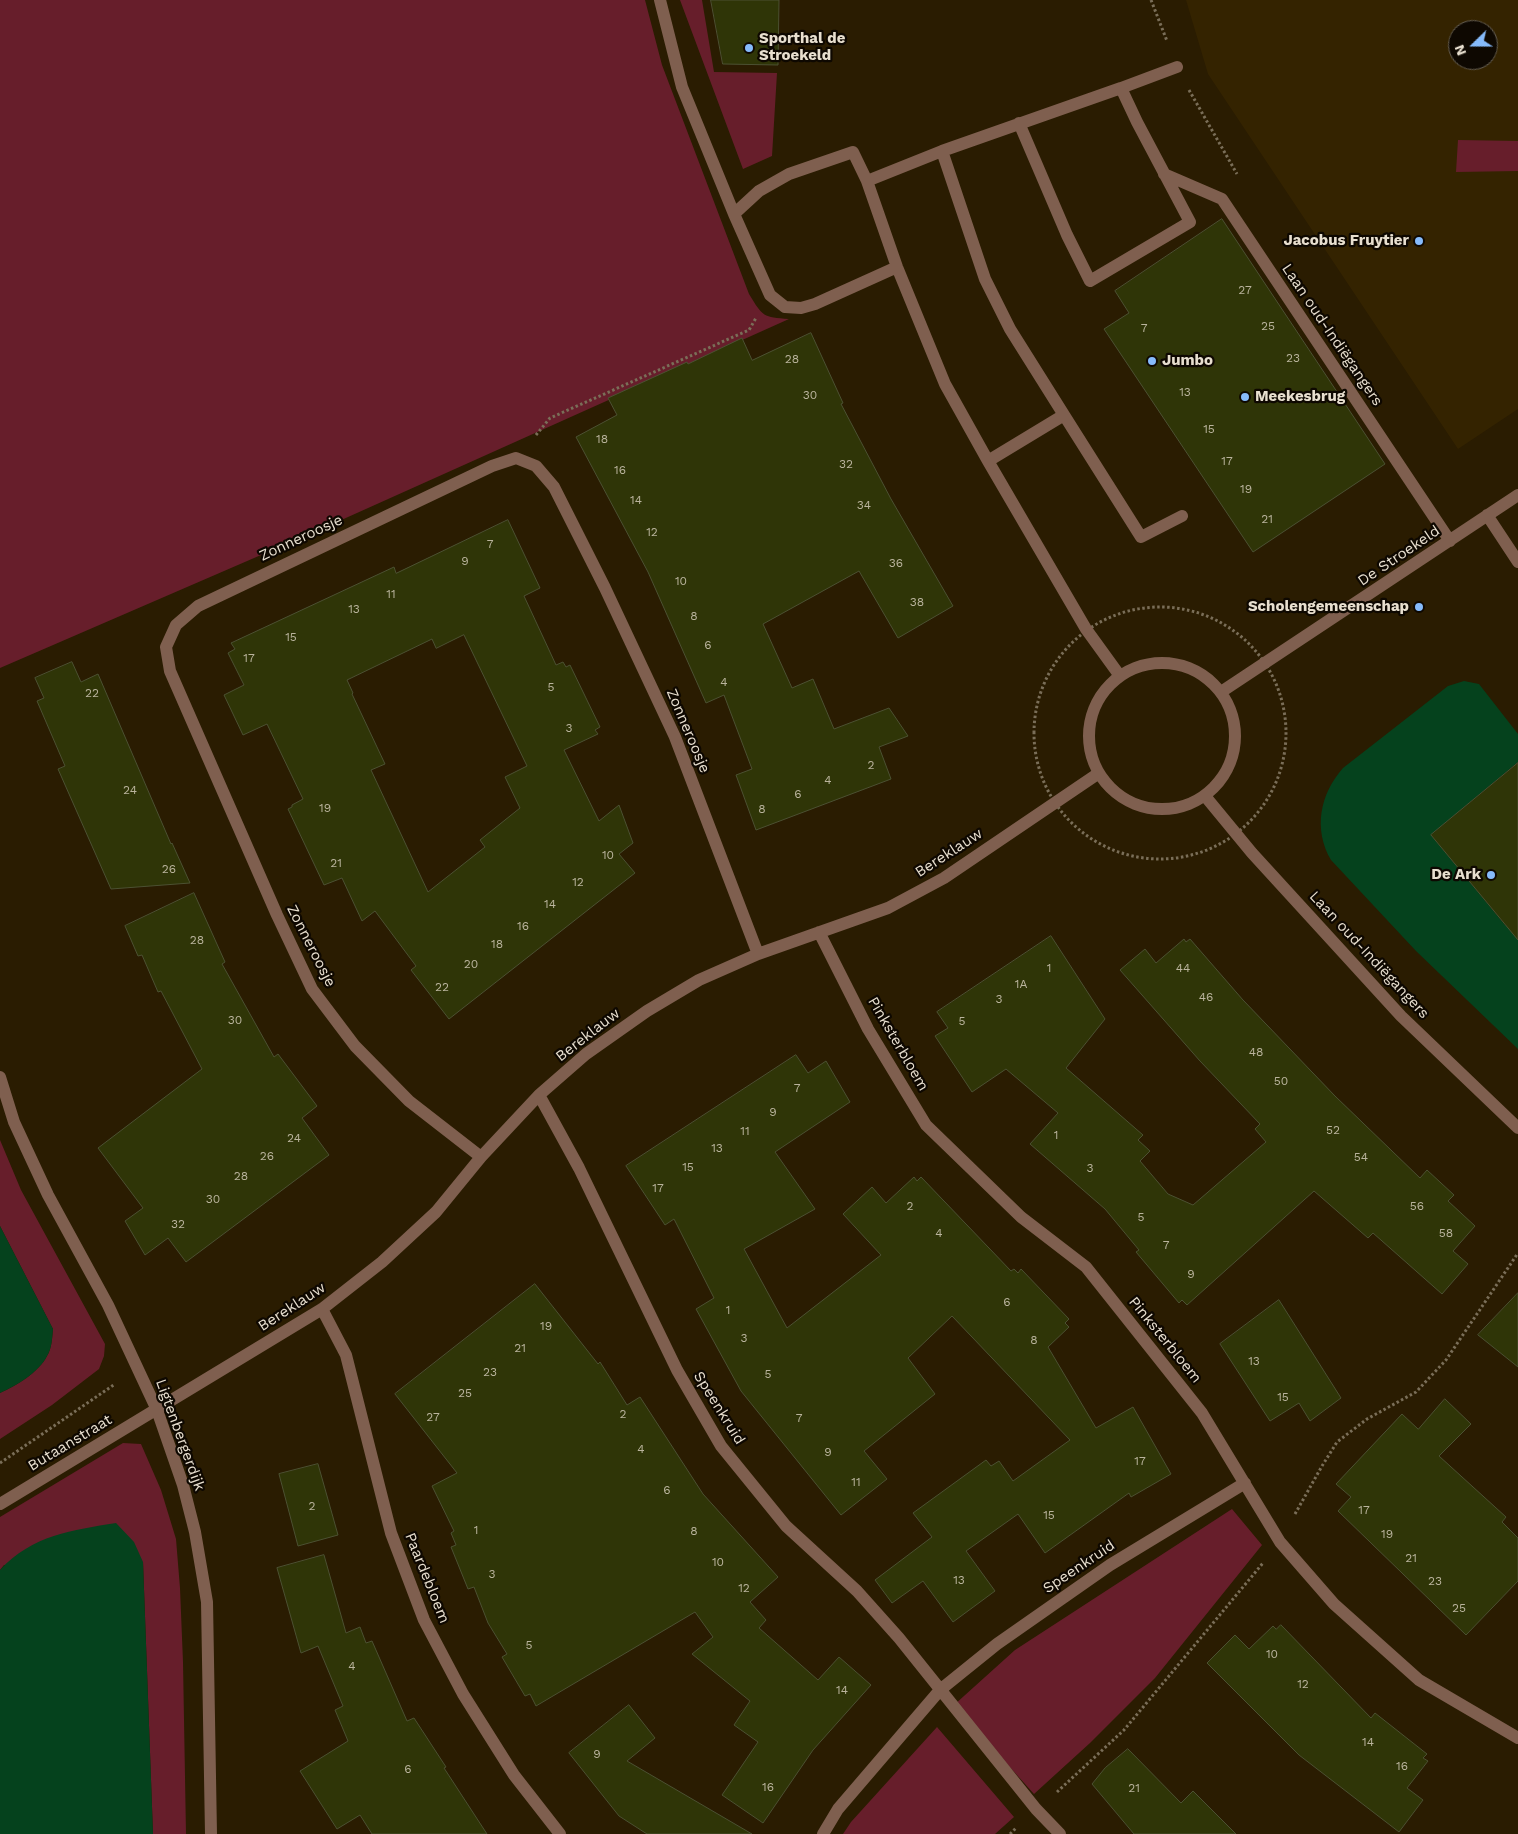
<!DOCTYPE html>
<html>
<head>
<meta charset="utf-8">
<style>
	body { margin:0 }
	#map { position:relative; width:1518px; height:1834px; overflow:hidden; background:#2a1c01; font-family:"Work Sans",sans-serif }
	canvas { display:block }
	.north { position:absolute; left:1448px; top:20px; width:50px; height:50px; box-sizing:border-box; background:#0e0801; border:1px solid #655e53; border-radius:50%; rotate:248deg; font-size:14px; font-weight:700; line-height:20px; text-align:center; color:#e8dfcf }
	.north::after { content:''; display:block; margin:auto; width:18px; height:22px; background:#86bbfb; clip-path:polygon(50% 0,100% 100%,50% 72%,0 100%) }
</style>
</head>
<body>
<div id="map">
<canvas width="1518" height="1834"></canvas>
<div class="north">N</div>
</div>
<script>
const g = document.querySelector('canvas').getContext('2d');
g.lineJoin = 'round';
function paint(path, color) { g.fillStyle = color; g.fill(path, 'evenodd'); }
function trace(path, color, width, dash) { g.strokeStyle = color; g.lineWidth = width; g.lineCap = dash ? 'butt' : 'round'; g.setLineDash(dash || []); g.stroke(path); }
function drawText(font, color, halo, rows, align = 'center') {
  g.font = font + ' "Work Sans",sans-serif'; g.lineWidth = 4.5; g.setLineDash([]); g.textBaseline = 'middle'; g.strokeStyle = halo; g.fillStyle = color; for (const [text, x, y, turn = 0] of rows) {
    g.save(); g.translate(x, y); g.rotate((+turn || 0) * Math.PI / 180); g.textAlign = isNaN(turn) ? turn : align; if (halo) g.strokeText(text, 0, 0); g.fillText(text, 0, 0); g.restore();
  }
}
const built = new Path2D(`
	M1186,0H1518V409L1458,449L1208,74ZM1458,30H1488V60H1458Z`);
const green = new Path2D(`
	M0,0H645L662,65L749,294C763,317 763,317 789,319L328,526L0,668Z
	M680,0H702L714,72L777,73L772,156L743,169Z
	M1458,140L1518,141V171L1456,172Z
	M0,1140L21,1190L105,1344L104,1356L99,1369L52,1405L0,1439V1393C16,1386 39,1372 47,1356C52,1348 52,1338 53,1329L0,1226Z
	M123,1443L141,1444L161,1490L176,1539L180,1588L183,1662L186,1834H153L143,1562L4,1565L0,1570V1517Z
	M1232,1509L1262,1545L1155,1678L1090,1743L1034,1794L954,1705L1015,1650Z
	M937,1727L1014,1817L995,1834H843L851,1822Z`);
const water = new Path2D(`
	M1464,681L1479,684L1518,734V762L1431,835L1505,925L1518,928V1049L1416,951L1331,860C1313,829 1320,794 1343,768L1448,686Z
	M0,1226L53,1329C52,1338 52,1348 47,1356C39,1372 16,1386 0,1393Z
	M116,1523L134,1542L143,1562L153,1834H0V1570C32,1535 73,1530 116,1523Z`);
const building = new Path2D(`
	M711,0H779L778,65L723,64Z
	M1222,219L1385,464L1253,552L1104,329L1129,313L1115,291Z
	M811,333L843,403L841,404L891,499L953,606L898,638L859,571L763,624L792,688L813,679L834,729L889,708L908,736L879,747L891,779L756,830L736,775L752,769L724,695L706,703L648,572L576,437L617,415L608,398L687,362L688,364L742,338L752,360Z
	M508,520L540,588L524,596L556,665L563,662L566,667L570,665L600,727L595,730L598,734L564,750L599,821L619,805L633,843L619,854L635,873L449,1019L411,970L416,966L375,911L362,921L342,878L324,885L288,809L292,807V805L303,799L267,724L243,735L224,695L244,685L228,653L235,649L231,643L394,567L396,573ZM464,635L527,766L505,777L520,808L480,840L485,847L428,892L371,770L385,764L352,694L353,693L347,680L432,639L436,648Z
	M72,662L81,682L98,674L171,844L172,843L190,883L111,889L58,769L65,766L37,701L44,698L35,678Z
	M1518,763V940L1431,835Z
	M194,893L225,962L222,964L274,1057L278,1054L317,1106L302,1118L329,1155L186,1262L168,1238L145,1255L125,1221L143,1208L98,1148L202,1069L161,991L158,992L142,955L138,956L125,926Z
	M1051,936L1105,1019L1066,1068L1143,1135L1138,1140L1150,1151L1140,1161L1168,1194L1193,1205L1266,1142L1255,1129L1260,1124L1200,1061L1120,970L1145,949L1156,963L1184,939L1186,942L1190,939L1243,1000L1335,1096L1420,1178L1427,1170L1454,1195L1448,1201L1475,1226L1453,1251L1468,1264L1442,1294L1373,1233L1368,1238L1314,1191L1187,1305L1182,1300L1179,1303L1136,1252L1139,1250L1105,1209L1030,1144L1058,1113L1006,1069L972,1092L935,1036L948,1028L937,1012Z
	M796,1055L808,1073L826,1061L850,1102L775,1152L815,1209L744,1249L787,1328L881,1255L843,1214L872,1187L886,1203L914,1177L917,1181L921,1177L1011,1271L1014,1269L1018,1273L1021,1269L1069,1319L1065,1323L1069,1327L1048,1347L1096,1428L1133,1407L1171,1474L1131,1497L1129,1493L1045,1553L1018,1514L966,1551L995,1591L953,1622L923,1581L892,1603L875,1580L932,1537L913,1513L986,1460L991,1466L999,1461L1013,1481L1070,1440L952,1316L908,1358L935,1394L864,1451L887,1479L841,1515L741,1391L696,1309L714,1298L674,1219L665,1225L626,1166Z
	M535,1284L598,1364L600,1362L627,1405L640,1397L703,1494L778,1577L750,1602L766,1620L759,1628L818,1680L839,1657L871,1685L813,1750L763,1823L722,1795L758,1742L734,1725L750,1701L692,1654L713,1637L695,1612L536,1706L530,1694L525,1696L502,1657L507,1654L488,1623L474,1587L468,1589L451,1547L456,1545L451,1533L454,1531L432,1486L457,1473L395,1394Z
	M1518,1293V1367L1478,1335Z
	M1279,1300L1341,1398L1310,1421L1299,1403L1270,1421L1220,1344Z
	M1445,1399L1471,1424L1439,1456L1506,1517L1502,1522L1518,1538V1581L1466,1635L1338,1511L1351,1497L1336,1484L1402,1414L1418,1429Z
	M318,1464L338,1535L298,1546L279,1474Z
	M324,1555L346,1633L360,1627L366,1643L372,1641L407,1721L414,1718L446,1767L444,1768L487,1834H372L360,1815L337,1829L300,1771L348,1741L335,1710L343,1706L318,1646L301,1653L277,1568Z
	M1281,1625L1371,1718L1375,1713L1427,1754L1423,1758L1428,1761L1407,1788L1423,1800L1399,1832L1299,1755L1207,1663L1235,1635L1249,1649L1273,1626L1276,1629Z
	M629,1705L655,1738L627,1761L752,1834H647L619,1816L569,1753Z
	M1128,1749L1181,1803L1193,1791L1236,1834H1134L1092,1784L1105,1768Z`);
const path = new Path2D(`
	M1151,0L1167,41
	M1189,90L1237,174
	M536,435L550,418L749,330L756,318
	M1034 733a126 126 0 1 1 252 0a126 126 0 1 1-252 0Z
	M0,1463L115,1384
	M1295,1514L1322,1466L1337,1442L1367,1419L1416,1392L1446,1360L1518,1253
	M1057,1792L1124,1730L1263,1563
	M1010,1834L1016,1828`);
const minor = new Path2D(`
	M660,0L682,87L734,214
	M1121,88L1177,67
	M942,151L1121,88L1137,122L1190,222L1090,281L1067,235L1019,123
	M1164,174L1222,199L1450,541
	M867,181L942,151L985,279L1010,329L1064,415L988,461
	M897,267L815,304L801,308L785,307L770,295L734,214L759,191L789,174L853,152L867,181L897,267L945,384L988,461L1086,629L1120,676
	M1064,415L1141,537L1182,516
	M1487,515L1518,562
	M1089 736a73 73 0 1 1 146 0a73 73 0 1 1-146 0Z
	M1221,692L1518,495
	M1205,796L1252,853L1401,1016L1518,1128
	M819,932L868,1029L926,1125L1021,1217L1086,1267L1202,1413L1280,1542L1334,1604L1419,1680L1518,1738
	M0,1077L14,1122L48,1195L108,1305L157,1410L183,1485L195,1532L207,1602L211,1834
	M539,1095L579,1168L677,1370L721,1446L786,1526L857,1591L899,1638L1036,1809L1060,1834
	M481,1157L409,1101L355,1046L312,989L277,915L170,671L166,647L176,625L198,606L492,466L516,458L536,466L554,487L605,588L675,737L758,954
	M322,1309L346,1355L391,1533L424,1620L463,1694L514,1775L560,1834
	M0,1504L322,1309L382,1262L436,1212L481,1157L539,1095L586,1054L647,1011L699,980L758,954L888,908L944,878L1099,773
	M823,1834L838,1809L940,1690L997,1644L1110,1565L1245,1483`);
const markers = [
	[749,48,5,"#86bbfb"],
	[1419,241,5,"#86bbfb"],
	[1152,361,5,"#86bbfb"],
	[1245,397,5,"#86bbfb"],
	[1419,607,5,"#86bbfb"],
	[1491,875,5,"#86bbfb"]
];
const numberNames = [
	["27",1245,290],
	["25",1268,326],
	["7",1144,328],
	["23",1293,358],
	["28",792,359],
	["13",1185,392],
	["30",810,395],
	["15",1209,429],
	["18",602,439],
	["17",1227,461],
	["32",846,464],
	["16",620,470],
	["19",1246,489],
	["14",636,500],
	["34",864,505],
	["21",1267,519],
	["12",652,532],
	["7",490,544],
	["9",465,561],
	["36",896,563],
	["10",681,581],
	["11",391,594],
	["38",917,602],
	["13",354,609],
	["8",694,616],
	["15",291,637],
	["6",708,645],
	["17",249,658],
	["4",724,682],
	["5",551,687],
	["22",92,693],
	["3",569,728],
	["2",871,765],
	["4",828,780],
	["24",130,790],
	["6",798,794],
	["19",325,808],
	["8",762,809],
	["10",608,855],
	["21",336,863],
	["26",169,869],
	["12",578,882],
	["14",550,904],
	["16",523,926],
	["28",197,940],
	["18",497,944],
	["20",471,964],
	["1",1049,968],
	["44",1183,968],
	["1A",1021,984],
	["22",442,987],
	["46",1206,997],
	["3",999,999],
	["30",235,1020],
	["5",962,1021],
	["48",1256,1052],
	["50",1281,1081],
	["7",797,1088],
	["9",773,1112],
	["52",1333,1130],
	["11",745,1131],
	["1",1056,1135],
	["24",294,1138],
	["13",717,1148],
	["26",267,1156],
	["54",1361,1157],
	["15",688,1167],
	["3",1090,1168],
	["28",241,1176],
	["17",658,1188],
	["30",213,1199],
	["2",910,1206],
	["56",1417,1206],
	["5",1141,1217],
	["32",178,1224],
	["4",939,1233],
	["58",1446,1233],
	["7",1166,1245],
	["9",1191,1274],
	["6",1007,1302],
	["1",728,1310],
	["19",546,1326],
	["3",744,1338],
	["8",1034,1340],
	["21",520,1348],
	["13",1254,1361],
	["23",490,1372],
	["5",768,1374],
	["25",465,1393],
	["15",1283,1397],
	["2",623,1414],
	["27",433,1417],
	["7",799,1418],
	["4",641,1449],
	["9",828,1452],
	["17",1140,1461],
	["11",856,1482],
	["6",667,1490],
	["2",312,1506],
	["17",1364,1510],
	["15",1049,1515],
	["1",476,1530],
	["8",694,1531],
	["19",1387,1534],
	["21",1411,1558],
	["10",718,1562],
	["3",492,1574],
	["13",959,1580],
	["23",1435,1581],
	["12",744,1588],
	["25",1459,1608],
	["5",529,1645],
	["10",1272,1654],
	["4",352,1666],
	["12",1303,1684],
	["14",842,1690],
	["14",1368,1742],
	["9",597,1754],
	["16",1402,1766],
	["6",408,1769],
	["16",768,1787],
	["21",1134,1788]
];
const poiNames = [
	["Sporthal de",759,39],
	["Stroekeld",759,56],
	["Jacobus Fruytier",1409,241,"right"],
	["Jumbo",1162,361],
	["Meekesbrug",1255,397],
	["Scholengemeenschap",1409,607,"right"],
	["De Ark",1481,875,"right"]
];
const streetNames = [
	["Laan oud-Indiëgangers",1332,335,56],
	["Zonneroosje",301,538,-25],
	["De Stroekeld",1399,556,-34],
	["Zonneroosje",688,731,67],
	["Bereklauw",949,853,-33],
	["Zonneroosje",311,946,63],
	["Laan oud-Indiëgangers",1369,955,47],
	["Bereklauw",588,1035,-38],
	["Pinksterbloem",898,1044,60],
	["Bereklauw",292,1307,-33],
	["Pinksterbloem",1165,1340,51],
	["Speenkruid",719,1408,58],
	["Ligtenbergerdijk",180,1435,70],
	["Butaanstraat",70,1443,-31],
	["Speenkruid",1079,1567,-34],
	["Paardebloem",427,1578,68]
];
paint(built, '#342300');
paint(green, '#671e2b');
paint(water, '#05421d');
paint(building, '#2f3507');
trace(building, '#4c5132', 1);
trace(path, '#7a6e58', 3, [2.5, 2.5]);
trace(minor, '#7f5f4f', 12);
for (const [x, y, r, color] of markers) { const dot = new Path2D(); dot.arc(x, y, r, 0, 2 * Math.PI); g.fillStyle = color; g.fill(dot); trace(dot, '#0e0801', 2); }
drawText('12px', '#bab49d', null, numberNames);
drawText('bold 15px', '#e8dfcf', '#0e0801', poiNames, 'left');
drawText('15px', '#e8dfcf', '#0e0801', streetNames);
</script>
</body>
</html>
